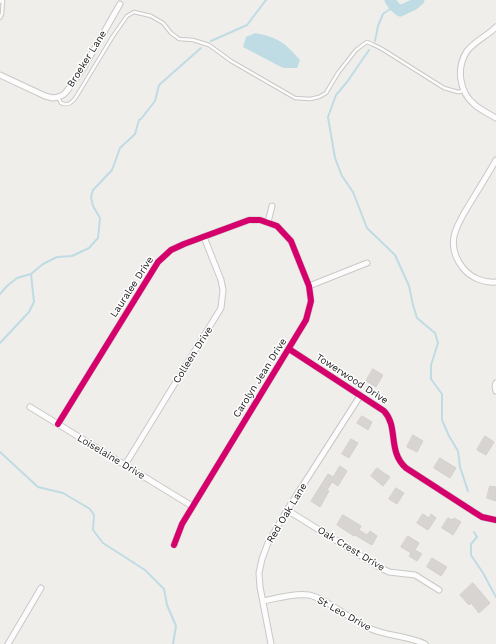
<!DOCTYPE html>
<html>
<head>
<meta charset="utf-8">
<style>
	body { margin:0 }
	canvas { display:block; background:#f0eeeb }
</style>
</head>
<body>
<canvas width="496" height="644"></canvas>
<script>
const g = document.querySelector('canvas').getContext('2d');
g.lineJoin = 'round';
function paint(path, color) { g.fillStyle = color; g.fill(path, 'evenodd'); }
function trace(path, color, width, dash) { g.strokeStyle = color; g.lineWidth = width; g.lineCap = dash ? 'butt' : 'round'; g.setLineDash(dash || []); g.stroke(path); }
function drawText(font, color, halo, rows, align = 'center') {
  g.font = font + ' "Work Sans",sans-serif'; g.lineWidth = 3; g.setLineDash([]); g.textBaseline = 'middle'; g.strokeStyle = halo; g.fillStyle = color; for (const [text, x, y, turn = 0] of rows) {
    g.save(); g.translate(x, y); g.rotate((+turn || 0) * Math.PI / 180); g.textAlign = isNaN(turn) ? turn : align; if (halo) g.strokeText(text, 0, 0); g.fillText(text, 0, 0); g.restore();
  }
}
const water = new Path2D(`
	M255,33C279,38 284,42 300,60L297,68H283L243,47L246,37Z`);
const stream = new Path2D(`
	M211,41L247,25L266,0
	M375,41L378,26L383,14L394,6
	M369,50L347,82L336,95L328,117L335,158L342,176L353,192L367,228L395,255L409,286L413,305L417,318L435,333L438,343L431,365V379L442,394V420L449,436L458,451L460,467L468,491
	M0,294L7,286L17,278L31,274L43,264L57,257L72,256L89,248L98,238L100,218L93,206L91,197L93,190L112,170L120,148L135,134L139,120L141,119L155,101L159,85L201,48
	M0,343L29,312L34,302L31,274
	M0,452L38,487L63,493L90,509L94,515L93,530L103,543L145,570L164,589L167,605L176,626L173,644
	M474,532L477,537L471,544V555L483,573L496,597`);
const river = new Path2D(`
	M390,0L394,6L400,11L413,5L419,0`);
const building = new Path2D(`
	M373,369L383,375L376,387L366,381Z
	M362,416L372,422L368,430L357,423Z
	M413,435L423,441L417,452L407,447Z
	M485,436L494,442L486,455L477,450Z
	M351,439L358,443L349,458L342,454Z
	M440,458L456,468L450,478L434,468Z
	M340,466L347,471L338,486L332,482L327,490L329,491L320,507L311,501L328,474L333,477Z
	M377,468L390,477L383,486L371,476Z
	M490,486L496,487V501L487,498Z
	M396,488L404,493L397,504L389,499Z
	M423,514L429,518L431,514L436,518L428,530L417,523Z
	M343,515L361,526L359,530L367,535L370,531L377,536L372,545L355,535L354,536L337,525Z
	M448,518L452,520L454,518L461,522L453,535L442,528Z
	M408,536L419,543L415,550L422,554L417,561L409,556L411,553L401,547Z
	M432,558L447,567L441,576L427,567Z
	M473,583L490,603L479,613L471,603L469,605L460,595Z`);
const lane = new Path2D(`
	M0,2L1,0
	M0,18L2,14L3,0
	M58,97L61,103C68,106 72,103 76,97L113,36L127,16L134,12L151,16L163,23L171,33L179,39L193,40L209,45L231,61L295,98L310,99L319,97L326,93L338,73L356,50L364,44L367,42L372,44L382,49L444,88L458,92L464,91`);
const street = new Path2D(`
	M496,27C487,36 475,41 467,51C456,68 459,92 475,105C481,110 489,114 496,118
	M0,75L45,96L53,98L58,97L63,95L67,91L84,67L120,4
	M496,160C488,174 480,187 472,200C458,223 443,243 463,268C471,278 484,283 496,282
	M268,222L272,206
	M309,286L367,263
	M289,349L384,411C399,427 387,451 406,468L474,512L482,517L496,520
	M496,383L495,386L496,391
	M30,407L192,506
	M58,424L158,262L171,250L184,244L249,220H260L277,226L291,241L309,286L311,301L306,320L182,524L174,545
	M125,465L221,308L223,290L221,280L204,237
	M287,510L379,567L389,572L415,575L439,590
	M263,601C278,598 294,593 309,595C326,598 353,622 371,629C388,636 408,636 425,644
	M8,644L41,588
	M271,644L260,587L259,573L262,559L268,543L287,510L360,396`);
const cycleway = new Path2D(`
	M289,349L384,411C399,427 387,451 406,468L474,512L482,517L496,520
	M58,424L158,262L171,250L184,244L249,220H260L277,226L291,241L309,286L311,301L306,320L182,524L174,545`);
const streetNames = [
	["Broeker Lane",87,59,-58],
	["Lauralee Drive",132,287,-57],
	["Colleen Drive",193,355,-58],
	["Carolyn Jean Drive",260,378,-58],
	["Towerwood Drive",352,379,33],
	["Loiselaine Drive",111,457,31],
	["Red Oak Lane",287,513,-59],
	["Oak Crest Drive",351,549,31],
	["St Leo Drive",344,614,29]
];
paint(water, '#bfdbe3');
trace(stream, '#bfdbe3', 2);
trace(river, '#bfdbe3', 11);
paint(building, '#d7d4d2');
trace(building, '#d3d0cc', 1);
trace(lane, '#c9c8c7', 4.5);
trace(street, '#c9c8c7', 7);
trace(lane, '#fdfcfc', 2.5);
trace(street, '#fdfcfc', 5);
trace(cycleway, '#d6006c', 6);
drawText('10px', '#222', '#fff', streetNames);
</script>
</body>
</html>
